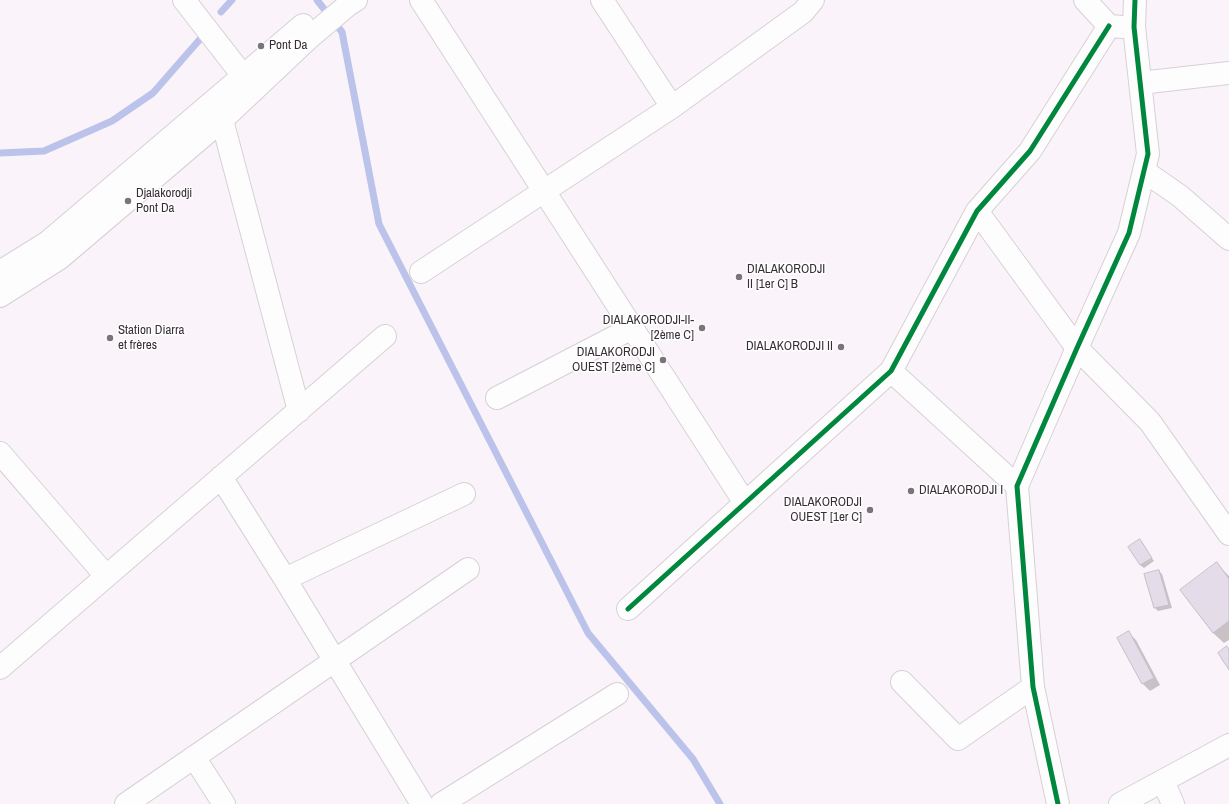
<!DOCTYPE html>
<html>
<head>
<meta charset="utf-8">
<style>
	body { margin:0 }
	canvas { display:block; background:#faf3f9 }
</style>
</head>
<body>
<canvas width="1229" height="804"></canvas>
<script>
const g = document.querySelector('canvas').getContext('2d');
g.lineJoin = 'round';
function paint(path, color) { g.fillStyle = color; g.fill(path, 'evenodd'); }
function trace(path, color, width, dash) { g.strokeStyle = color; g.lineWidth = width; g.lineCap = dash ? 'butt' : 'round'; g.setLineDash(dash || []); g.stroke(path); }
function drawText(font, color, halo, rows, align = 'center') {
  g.font = font + ' "Archivo Narrow",sans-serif'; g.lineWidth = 3; g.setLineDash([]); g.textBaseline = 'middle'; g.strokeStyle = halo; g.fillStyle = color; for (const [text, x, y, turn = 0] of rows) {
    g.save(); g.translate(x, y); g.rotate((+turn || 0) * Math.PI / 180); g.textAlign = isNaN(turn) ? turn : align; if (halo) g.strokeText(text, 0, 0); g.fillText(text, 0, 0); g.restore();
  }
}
const shadow = new Path2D(`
	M1140,541L1154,561L1144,568L1140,565Z
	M1217,564L1229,576V640L1224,643L1213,633L1181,590Z
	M1159,571L1162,574L1172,608L1158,611L1155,608L1146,575Z
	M1129,633L1136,640L1160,685L1150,691L1143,684L1119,638Z`);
const stream = new Path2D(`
	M317,0L342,32L379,224L588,633L693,759L720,804
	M221,12L232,0
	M0,153L44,151L112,121L153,93L201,38`);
const building = new Path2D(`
	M1140,539L1152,558L1140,565L1128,547Z
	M1217,562L1229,579V621L1213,633L1180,590Z
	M1159,570L1169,605L1154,608L1144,574Z
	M1129,631L1154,678L1142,684L1117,638Z
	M1227,646L1229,650V670L1218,653Z`);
const minor = new Path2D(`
	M184,0L254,90
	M421,0L745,503
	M602,0L672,107
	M1085,0L1109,26L1123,27
	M1140,83L1229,73
	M211,106L222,120L299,411
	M1144,171L1180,196L1229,239
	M977,211L1077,348L1150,422L1229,534
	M421,272L672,107L803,12L813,0
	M891,371L1017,486
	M497,398L632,328
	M0,453L106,576
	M221,477L285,579L422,804
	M285,579L464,494
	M628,609L891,371L977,211L1030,151L1109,26
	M0,668L385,336
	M902,682L958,739L1033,687
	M194,757L224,804
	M1163,781L1173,804
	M126,804L468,569
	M441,804L617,694
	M1058,804L1033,687L1017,486L1077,348L1129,233L1148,154L1134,27L1135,0
	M1120,804L1229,745`);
const major = new Path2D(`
	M0,272L48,242L303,25
	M0,296L60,258L222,120L310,37L348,5L356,0`);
const cycleway = new Path2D(`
	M628,609L891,371L977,211L1030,151L1109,26
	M1058,804L1033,687L1017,486L1077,348L1129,233L1148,154L1134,27L1135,0`);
const markers = [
	[261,46,4,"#7b747a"],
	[128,201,4,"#7b747a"],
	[739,277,4,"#7b747a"],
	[702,328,4,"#7b747a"],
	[110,338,4,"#7b747a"],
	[841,347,4,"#7b747a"],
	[663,360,4,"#7b747a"],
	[911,491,4,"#7b747a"],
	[870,510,4,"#7b747a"]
];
const poiNames = [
	["Pont Da",269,46],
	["Djalakorodji",136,194],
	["Pont Da",136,209],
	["DIALAKORODJI",747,270],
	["II [1er C] B",747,285],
	["DIALAKORODJI-II-",694,321,"right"],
	["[2ème C]",694,336,"right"],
	["Station Diarra",118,331],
	["et frères",118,346],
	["DIALAKORODJI II",833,347,"right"],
	["DIALAKORODJI",655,353,"right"],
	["OUEST [2ème C]",655,368,"right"],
	["DIALAKORODJI I",919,491],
	["DIALAKORODJI",862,503,"right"],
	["OUEST [1er C]",862,518,"right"]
];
paint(shadow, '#0003');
trace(stream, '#bcc3eb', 7);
paint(building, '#e4dce9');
trace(building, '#c5c0c7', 1);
trace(minor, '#d7d0d5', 24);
trace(major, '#d7d0d5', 24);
trace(minor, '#fefdfe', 22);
trace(major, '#fefdfe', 22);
trace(cycleway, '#00873e', 5);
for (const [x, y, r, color] of markers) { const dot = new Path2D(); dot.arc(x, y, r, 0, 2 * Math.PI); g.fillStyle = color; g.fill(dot); trace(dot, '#fff', 1.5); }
drawText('13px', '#372f35', '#fff', poiNames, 'left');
</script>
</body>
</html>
